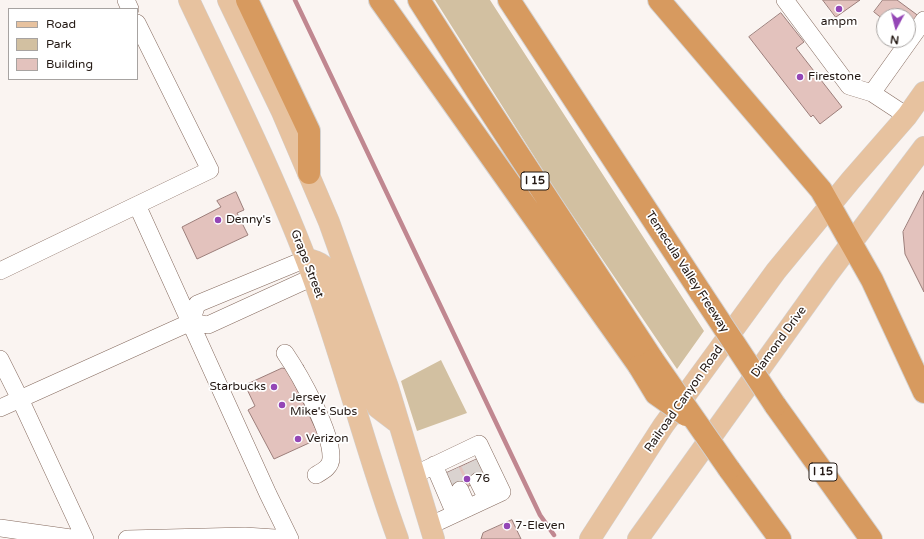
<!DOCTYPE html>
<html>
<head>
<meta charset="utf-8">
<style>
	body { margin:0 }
	#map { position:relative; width:924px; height:539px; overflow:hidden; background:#faf4f1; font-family:"Varela Round",sans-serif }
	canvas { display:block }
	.legend { position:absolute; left:8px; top:8px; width:130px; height:72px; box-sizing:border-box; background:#fff; border:1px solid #a7a3a1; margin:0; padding:5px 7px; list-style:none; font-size:12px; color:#231813 }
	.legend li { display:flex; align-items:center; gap:8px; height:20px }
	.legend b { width:20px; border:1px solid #a7a3a1 }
	.north { position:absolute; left:876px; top:8px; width:40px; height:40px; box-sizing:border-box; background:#fff; border:1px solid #a7a3a1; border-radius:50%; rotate:187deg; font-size:11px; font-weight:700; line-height:16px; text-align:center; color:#231813 }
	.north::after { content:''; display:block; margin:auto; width:14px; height:18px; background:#9446b6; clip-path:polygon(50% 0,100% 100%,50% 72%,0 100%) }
</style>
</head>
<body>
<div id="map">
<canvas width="924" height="539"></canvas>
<ul class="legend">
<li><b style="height:5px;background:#e7c29f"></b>Road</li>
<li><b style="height:11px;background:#d2c0a1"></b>Park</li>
<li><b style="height:11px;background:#e3c2bd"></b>Building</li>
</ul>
<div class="north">N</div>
</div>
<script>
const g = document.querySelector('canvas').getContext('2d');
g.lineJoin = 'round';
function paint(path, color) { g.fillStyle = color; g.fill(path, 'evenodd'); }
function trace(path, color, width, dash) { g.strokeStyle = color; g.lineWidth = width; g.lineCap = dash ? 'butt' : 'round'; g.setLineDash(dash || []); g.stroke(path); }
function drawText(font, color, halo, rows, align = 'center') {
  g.font = font + ' "Varela Round",sans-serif'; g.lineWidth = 3.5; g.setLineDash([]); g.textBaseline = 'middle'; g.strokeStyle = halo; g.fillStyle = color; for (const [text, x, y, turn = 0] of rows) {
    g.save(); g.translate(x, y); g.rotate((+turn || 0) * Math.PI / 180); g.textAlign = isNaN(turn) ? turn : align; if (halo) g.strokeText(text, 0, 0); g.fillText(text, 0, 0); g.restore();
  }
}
const green = new Path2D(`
	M435,0H490L704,331L677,369L558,194Z
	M441,360L467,413L417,431L401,381Z`);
const stream = new Path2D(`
	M295,0L540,515L554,535`);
const building = new Path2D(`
	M823,0H860L836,17Z
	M883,0H897L920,17L908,33V16H884V20L874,12Z
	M781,13L804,42L796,48L842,107L820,124L813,115L811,117L749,37Z
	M924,191V292L905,254L903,232Z
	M236,192L244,210L237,213L248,235L197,259L182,227L221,207L217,201Z
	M303,365L306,373L292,379L320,438L274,459L248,410L255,406L245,385L282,368L291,370Z
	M484,456L493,475L449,495L440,476Z
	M512,520L521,539H481L483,533Z`);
const minorTunnel = new Path2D(`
	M469,463L478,481
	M451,471L460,490`);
const minor = new Path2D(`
	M126,0L130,9
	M785,0L849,86L872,93L907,116
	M872,93L924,20
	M137,205L210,170L137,23
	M0,271L137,205L268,494L290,539L245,536L127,539
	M191,322L197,304L306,259
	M285,353C300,375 332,432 331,458C331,467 323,471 316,475
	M0,359L20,399L191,322L208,325L313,277
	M0,408L20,399L85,539
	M434,465L455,514
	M414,475L479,444L502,492L429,526
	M478,481L487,499
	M460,490L468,508
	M0,528L78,539`);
const major = new Path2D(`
	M189,0C232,91 277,181 312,275C344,362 366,452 398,539
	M228,0L282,112L329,222L388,387L434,539
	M306,259C321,261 328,268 335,281L374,400L378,408L399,424
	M590,539L663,426L776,271L851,180L907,116L924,92
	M638,539L828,274L924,147`);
const highway = new Path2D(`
	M247,0L309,131V173
	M380,0L639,366
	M419,0L477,91L653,360
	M509,0L701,293
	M659,0L821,190L872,280L924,392
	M775,405L871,539
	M729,469L780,539`);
const highwayBridge = new Path2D(`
	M701,293L775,405
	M653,360L729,469
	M639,366L656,394L686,415`);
const markers = [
	[839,9,4,"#9446b6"],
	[800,77,4,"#9446b6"],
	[218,220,4,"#9446b6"],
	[274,387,4,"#9446b6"],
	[282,405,4,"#9446b6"],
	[298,439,4,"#9446b6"],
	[467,479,4,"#9446b6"],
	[507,526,4,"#9446b6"]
];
const shields = [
	[535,181,28],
	[823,472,28]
];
const shieldNames = [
	["I 15",535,181],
	["I 15",823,472]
];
const poiNames = [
	["ampm",839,22,"center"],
	["Firestone",808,77],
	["Denny's",226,220],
	["Starbucks",266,387,"right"],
	["Jersey",290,398],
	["Mike's Subs",290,412],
	["Verizon",306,439],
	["76",475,479],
	["7-Eleven",515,526]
];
const streetNames = [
	["Grape Street",307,264,69],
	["Temecula Valley Freeway",687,272,57],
	["Diamond Drive",779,342,-54],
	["Railroad Canyon Road",684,399,-55]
];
paint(green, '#d2c0a1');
trace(stream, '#c08790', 4.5);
paint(building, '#e3c2bd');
trace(building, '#9c7e7a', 1);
trace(minorTunnel, '#dad3d0', 17, [17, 8]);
trace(minor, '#856a5e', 18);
trace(major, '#d3d1d0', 22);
trace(highway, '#d3d1d0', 24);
trace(minor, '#fff', 17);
trace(major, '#e7c29f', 21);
trace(highway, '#d79a5f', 22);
trace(highwayBridge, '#d3d1d0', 24, []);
trace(highwayBridge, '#d79a5f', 22);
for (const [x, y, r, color] of markers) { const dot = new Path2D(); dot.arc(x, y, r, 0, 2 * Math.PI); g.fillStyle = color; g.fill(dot); trace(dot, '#fff', 1.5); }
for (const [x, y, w] of shields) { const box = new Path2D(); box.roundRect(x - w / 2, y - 9, w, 18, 3); g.fillStyle = '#fff'; g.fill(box); trace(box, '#231813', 1); }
drawText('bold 11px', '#231813', null, shieldNames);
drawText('12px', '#231813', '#fff', poiNames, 'left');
drawText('12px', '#231813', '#fff', streetNames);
</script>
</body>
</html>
